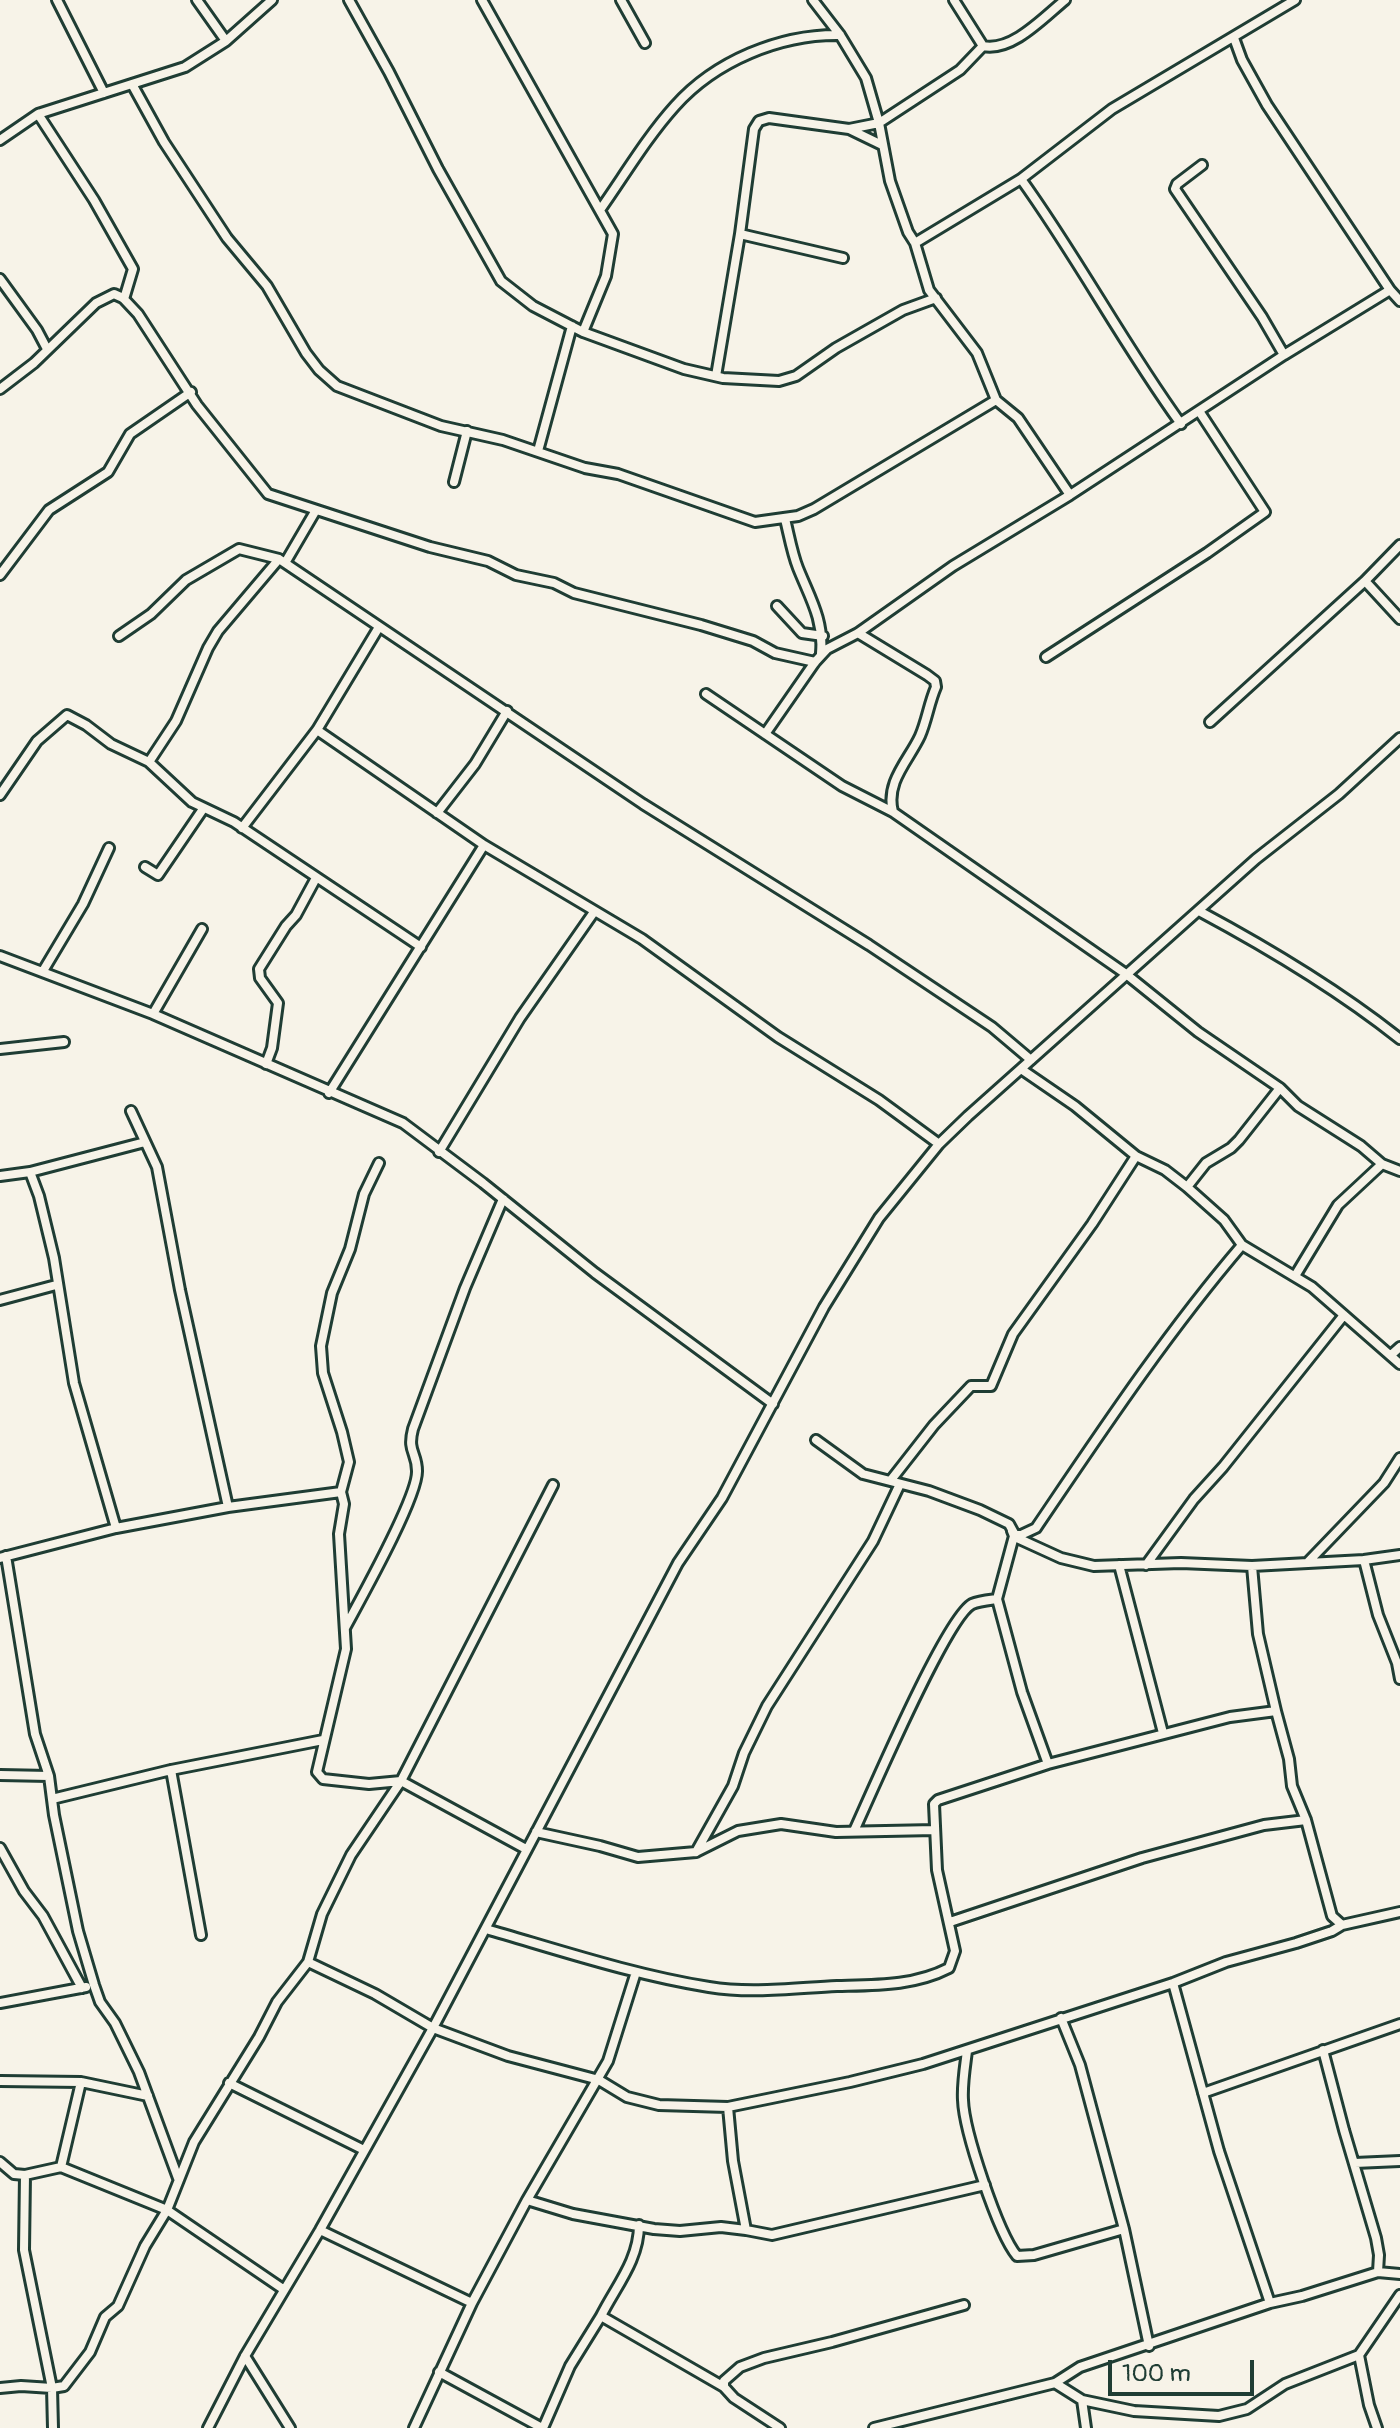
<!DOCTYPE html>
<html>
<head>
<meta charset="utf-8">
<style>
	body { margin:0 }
	#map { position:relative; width:1400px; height:2428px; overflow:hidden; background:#f7f3e8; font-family:Pangolin,sans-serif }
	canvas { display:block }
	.scale { position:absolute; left:1108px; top:2360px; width:146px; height:36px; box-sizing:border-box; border:4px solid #1f3d34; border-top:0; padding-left:10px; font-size:24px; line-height:28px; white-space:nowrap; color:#1f3d34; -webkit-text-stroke:6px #f7f3e8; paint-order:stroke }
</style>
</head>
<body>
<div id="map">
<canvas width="1400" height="2428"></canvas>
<div class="scale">100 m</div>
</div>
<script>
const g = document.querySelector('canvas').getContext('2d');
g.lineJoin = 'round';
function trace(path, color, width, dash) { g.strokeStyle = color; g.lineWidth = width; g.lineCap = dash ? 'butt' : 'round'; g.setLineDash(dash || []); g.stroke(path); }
const street = new Path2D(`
	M57,0L104,93
	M197,0L226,41
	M349,0L389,72L438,169L501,281L533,306L583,332L684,369L723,378L779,381L796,376L836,348L903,310L936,298
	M482,0L613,234L606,276L583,332
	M621,0L645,43
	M813,0L840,35L866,78L879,123L890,181L908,232L915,243L929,290L977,353L996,400L1018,418L1070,495
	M954,0L983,46
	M1234,38L1242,60L1267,105L1390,290L1400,301
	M132,84L164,142L227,238L267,286L306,353L319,370L337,386L441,426L503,440L585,468L618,474L755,522L798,516L814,509L996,400
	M38,114L94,200L133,269L124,299
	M849,129L879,123L960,70L983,46C1012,52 1043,18 1065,0
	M0,140L38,114L185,67L226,41L272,0
	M1202,165L1177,184L1175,189L1262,317L1284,355
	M1021,179C1078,258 1123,344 1181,424
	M600,210C624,176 647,137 675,106C715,61 780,34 840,35
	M740,234L843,258
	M915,243L1021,179L1112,109L1295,0
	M0,279L37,330L47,349
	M716,376L740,234L754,129L759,121L769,118L849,129L882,145
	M0,389L34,363L96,303L114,294L123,298L138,314L197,405L268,494L430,547L488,561L516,575L554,583L574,593L701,625L753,641L775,653L815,662
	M538,451L572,326
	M454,482L467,431
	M785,519C789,535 792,553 798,568C810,598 824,620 821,653
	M285,563L316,510
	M0,575L49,510L108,472L130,434L191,392
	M1365,581L1400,619
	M777,606L802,633L823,636
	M858,633L927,675L935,681L936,687C929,703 927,720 920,736C909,760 885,782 893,812
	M119,636L151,614L186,580L239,549L279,559L643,804L869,945L992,1027L1031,1060
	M1046,657L1207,553L1265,512L1199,411
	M706,694L842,786L893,812L1126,974L1198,1032L1280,1088L1239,1140L1231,1148L1206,1163L1187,1187
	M1210,722L1365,581L1400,545
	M317,730L484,845L329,1093
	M765,734L815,662L827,649L858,633L953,566L1070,495L1284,355L1390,290
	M149,762L176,721L208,648L218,631L279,559
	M0,795L37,741L67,715L86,725L111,744L149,762L192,802L234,822L421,947
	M437,813L475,764L507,711
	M242,828L317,730L379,627
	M484,845L642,939L778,1037L879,1100L939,1144
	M145,867L158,875L203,809
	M1199,911C1270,949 1337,989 1400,1039
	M0,956L153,1014L403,1123L483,1183L595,1273L773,1404
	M43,971L83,904L109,848
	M153,1014L202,929
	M0,1049L64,1042
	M266,1064L272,1048L278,1003L260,978L259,969L286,926L296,915L316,878
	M1021,1069L1075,1106L1136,1156L1165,1170L1187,1187L1224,1220L1242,1245L1312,1287L1400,1364
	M1280,1088L1298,1106L1361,1146L1382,1164L1400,1171
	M131,1111L157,1167L180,1290L228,1507
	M439,1152L520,1018L594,912
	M379,1163L364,1194L350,1249L332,1293L321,1346L323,1373L342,1432L349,1462L341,1492L344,1504L339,1534L346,1649L317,1772L323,1779L369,1784L401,1781L526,1849
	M30,1172L145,1142
	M0,1176L30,1172L39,1196L54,1258L74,1383L116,1528
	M1295,1276L1338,1205L1382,1164
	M0,1300L56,1285
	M1391,1355L1400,1347
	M816,1440L863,1474L929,1491L980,1510L1009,1524L1015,1535H1021L1036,1528C1101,1432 1166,1334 1242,1245
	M891,1480L934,1425L971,1386H991L1013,1334L1092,1224L1136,1156
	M1012,1531L1014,1536L997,1599L1022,1692L1048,1764
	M1015,1537L1061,1558L1094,1566L1181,1563L1252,1566L1364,1560L1400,1555
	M6,1556L35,1734L49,1776
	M0,1558L116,1528L228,1507L341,1492
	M1364,1560L1378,1615L1397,1663L1400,1679
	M1308,1562L1384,1483L1400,1458
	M1119,1565L1163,1733
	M1146,1565L1194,1499L1223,1467L1344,1315
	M1252,1566L1258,1634L1276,1711
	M345,1628C360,1600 418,1497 417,1471C417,1452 407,1452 413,1429L465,1288L503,1199
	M171,1770L201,1935
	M0,1775L49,1776L54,1815L78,1931L94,1985L100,2002L115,2023L139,2072L178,2178
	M52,1799L171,1770L323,1740
	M854,1831C871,1794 946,1618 972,1604C979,1601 990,1600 997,1599
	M536,1832L600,1846L638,1857L696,1852L738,1831L781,1824L836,1832L935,1830
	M0,1848L24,1891L43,1916L82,1988
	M696,1852L733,1786L744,1753L767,1706L873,1541L900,1484
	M950,1922L1142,1858L1264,1825L1306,1820
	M486,1929C559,1950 634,1975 709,1987C751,1994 795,1988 837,1986C876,1985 914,1986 949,1968L955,1951L937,1870L934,1804L938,1800L1048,1764L1230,1717L1276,1711L1289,1759L1292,1786L1306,1820L1332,1916L1342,1925
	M308,1962L375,1994L433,2028L508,2056L599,2080L627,2097L659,2105L728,2107L850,2082L923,2064L1173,1983L1226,1962L1296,1943L1332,1931L1342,1925L1400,1912
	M1173,1983L1219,2151L1270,2303
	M0,2003L86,1987
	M1061,2018L1080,2065L1124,2229L1149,2346
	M1323,2050L1344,2130L1376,2238L1379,2255L1378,2272
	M967,2051C965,2067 962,2084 963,2100C964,2131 998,2233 1017,2256L1034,2255L1124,2229
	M0,2081L81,2082L148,2096
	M229,2083L364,2150
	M1203,2093L1400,2024
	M0,2162L14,2174L25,2175L61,2167L167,2210L283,2289
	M1355,2163L1400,2161
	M61,2167L81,2082
	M25,2175L24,2250L52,2388L53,2428
	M527,2200L573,2214L654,2229L680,2231L721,2227L746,2230L733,2161L728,2107
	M639,2225C639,2260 616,2286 601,2316L724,2387L734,2398L780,2428
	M320,2230L472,2303
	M746,2230L772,2235L985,2185
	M1359,2355L1369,2405L1377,2428
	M245,2356L290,2428
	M439,2372L542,2428
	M1055,2383L1082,2400L1134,2411L1219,2416L1247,2409L1285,2384L1359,2355L1400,2295
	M724,2387V2381L740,2367L764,2358L832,2342L964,2305
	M0,2388L21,2386L52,2388L64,2386L90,2352L105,2317L118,2306L145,2246L167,2210L194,2142L259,2037L277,2002L308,1962L322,1914L351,1855L401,1781L553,1485
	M1082,2400L1086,2428
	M208,2428L245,2356L320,2230L433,2028L678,1563L722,1498L824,1307L879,1218L939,1144L968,1116L1256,859L1339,794L1400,738
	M414,2428L472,2303L527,2200L608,2061L636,1972
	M543,2428L570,2366L601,2316
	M874,2428L1055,2383L1080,2367L1270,2303L1302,2296L1378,2272L1400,2274`);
trace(street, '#1f3d34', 14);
trace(street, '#f7f3e8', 8);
</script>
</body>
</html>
